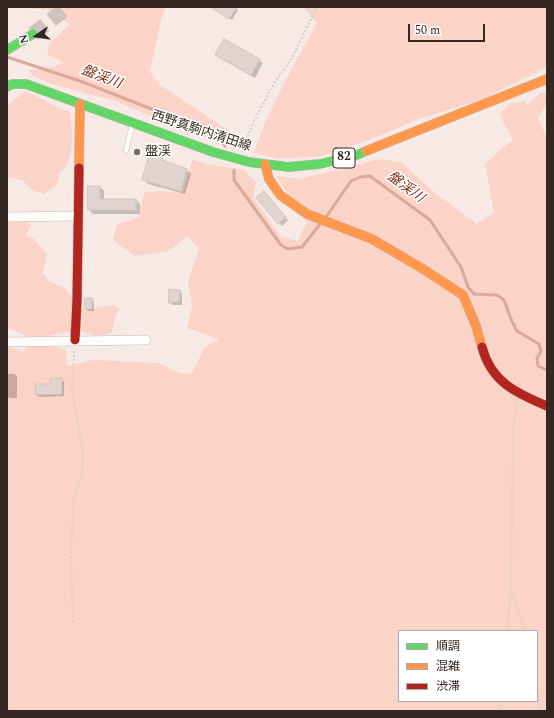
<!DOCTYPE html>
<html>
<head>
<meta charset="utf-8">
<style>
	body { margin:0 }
	#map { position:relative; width:554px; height:718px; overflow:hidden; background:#f7eae6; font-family:Spectral,"Noto Sans JP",serif }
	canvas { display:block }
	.frame { position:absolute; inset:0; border:8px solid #352824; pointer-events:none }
	.legend { position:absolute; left:398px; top:630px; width:140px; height:72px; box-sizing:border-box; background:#fff; border:1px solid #aea9a7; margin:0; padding:5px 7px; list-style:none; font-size:12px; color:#352824 }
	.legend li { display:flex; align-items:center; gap:8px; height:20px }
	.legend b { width:20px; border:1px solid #aea9a7 }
	.north { position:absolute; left:16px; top:16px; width:40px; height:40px; -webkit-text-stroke:3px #fff; paint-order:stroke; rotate:257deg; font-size:11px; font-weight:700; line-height:16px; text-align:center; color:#352824 }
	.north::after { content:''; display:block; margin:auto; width:14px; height:18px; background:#352824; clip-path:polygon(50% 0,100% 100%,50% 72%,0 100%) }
	.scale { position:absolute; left:408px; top:24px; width:77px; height:18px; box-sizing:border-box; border:2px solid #352824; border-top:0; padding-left:5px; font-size:12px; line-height:14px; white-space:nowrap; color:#352824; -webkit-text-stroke:3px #fff; paint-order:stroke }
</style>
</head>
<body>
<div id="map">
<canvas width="554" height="718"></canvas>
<div class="frame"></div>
<ul class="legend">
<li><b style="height:5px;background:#63d668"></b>順調</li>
<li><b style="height:5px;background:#ff974d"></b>混雑</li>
<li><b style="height:5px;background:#b3261e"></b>渋滞</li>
</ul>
<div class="north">N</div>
<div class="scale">50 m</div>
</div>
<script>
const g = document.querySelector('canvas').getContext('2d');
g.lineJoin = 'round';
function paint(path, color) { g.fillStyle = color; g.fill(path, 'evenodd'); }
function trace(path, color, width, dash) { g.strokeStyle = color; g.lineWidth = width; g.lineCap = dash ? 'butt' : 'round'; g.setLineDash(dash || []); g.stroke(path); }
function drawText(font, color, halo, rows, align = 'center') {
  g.font = font + ' Spectral,"Noto Sans JP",serif'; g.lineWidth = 3; g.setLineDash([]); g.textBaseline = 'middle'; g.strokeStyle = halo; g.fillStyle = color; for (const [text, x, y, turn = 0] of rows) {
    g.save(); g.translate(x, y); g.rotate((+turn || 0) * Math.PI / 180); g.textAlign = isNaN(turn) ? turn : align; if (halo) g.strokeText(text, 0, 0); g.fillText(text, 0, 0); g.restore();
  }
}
const green = new Path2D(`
	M27,7H166L161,20L150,72L160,85L243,140L226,142L192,134L118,102L52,84L33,76L29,70L51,67L64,63L47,54L50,43L70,24L46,9H31Z
	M303,7H547V67L483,99L419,119L369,140L322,156L280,159L254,153C269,107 294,65 317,23Z
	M26,91L57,107L70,112C72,130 76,161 60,173L57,185L44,194L34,191L22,180L7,177V105Z
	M547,92V103L538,118L547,138V711H7V346L23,352L28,347V337L7,327V220L22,221L30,223L31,227L25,235L34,239L47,254L43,273L49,281L66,289L72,298L73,311L114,305L119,309L115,317L112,332C102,338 88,335 79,330L49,336L53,346L66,350L67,366L93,360L158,363L180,373L192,374L204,348L219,339L187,328L192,306L188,281L199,249L187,236L169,251L135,256L124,249L113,239L117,225L139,217L144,192L162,191L183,193L192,160L207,164L244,170L256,182L253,198L281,237L298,241L303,229L307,223L276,176L300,179L380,159L401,162L434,192L477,224L494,212L485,164L513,139L504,124L500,113L509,104L524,101L527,105L540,93ZM399,631H537V701H399Z`);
const shadow = new Path2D(`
	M211,7H235L238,10L232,20Z
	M217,54L259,60L263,63L255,78L220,58Z
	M162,158L166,163L187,170L191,174L185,194L148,184L144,180Z
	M100,187L104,191V200H136L140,204V214H93L89,210Z
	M266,195L288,220L282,226L258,198Z
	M179,291L182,293V305H173L170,302Z
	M92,299L94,302V311H88L86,308Z
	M7,374H14L17,376V398H10L7,396Z
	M61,379L64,382V396L39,397L37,395Z`);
const stream = new Path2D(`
	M7,57L80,81L185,122C210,125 210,128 225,146
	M234,170V180L281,245L288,249L302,247L321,223
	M326,217L351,181L360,177L370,176L430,220L461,267L468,287L474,294L497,295L504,300L511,319L517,331L539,344L541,351L537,358L538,366L547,370`);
const building = new Path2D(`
	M211,7H237L229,19Z
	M224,39L260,59L251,75L215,55Z
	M150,153L163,157L162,160L187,169L181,191L142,180Z
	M88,186H100V199H136V210H88Z
	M264,191L286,217L278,224L256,198Z
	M169,289L180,290L179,302L169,303Z
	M85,298H92V309H85Z
	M62,378V394L36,395L35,384H50V379Z`);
const primaryTunnel = new Path2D(`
	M33,34L68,7`);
const path = new Path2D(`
	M243,148L253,123L272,87L293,56L317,7
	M511,590L526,631
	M73,622L71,554L74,494L82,475L83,453L72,391L74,351
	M507,631L511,589L513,428L517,405
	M537,687L541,709L543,711
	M500,711L502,701`);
const lane = new Path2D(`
	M126,151L132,125`);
const street = new Path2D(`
	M7,217L78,216
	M7,342L146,340`);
const fast = new Path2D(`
	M7,50L33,34
	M7,87L12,84H26L213,152L249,162L288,167L320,164L357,155L366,151`);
const slow = new Path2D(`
	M366,151L547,79
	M265,164L269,179L280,195L307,214L372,239L423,269L463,295L476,326L482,347
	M79,168L80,104`);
const jam = new Path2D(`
	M75,340L77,301L79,168
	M482,347C491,382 516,393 547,406`);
const markers = [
	[137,152,4,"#796c68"]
];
const shields = [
	[344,158,22]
];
const shieldNames = [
	["82",344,158]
];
const streetNames = [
	["西野真駒内清田線",201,132,18]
];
const poiNames = [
	["盤渓",145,152]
];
const waterNames = [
	["盤渓川",101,78,21],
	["盤渓川",405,188,36]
];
paint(green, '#fbd3c7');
paint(shadow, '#0003');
trace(stream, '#dba99a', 3);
paint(building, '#e0d3d0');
trace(building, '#d2c5c2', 1);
trace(primaryTunnel, '#d0c3bf', 15, [15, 8]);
trace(lane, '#c6bab6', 5.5);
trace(street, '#c6bab6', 10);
trace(fast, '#c6bab6', 10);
trace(slow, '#c6bab6', 10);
trace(jam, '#c6bab6', 10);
trace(path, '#d5d1d0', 2, [2, 2]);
trace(lane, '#fefcfb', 4.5);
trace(street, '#fefcfb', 9);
trace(fast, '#63d668', 9);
trace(slow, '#ff974d', 9);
trace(jam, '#b3261e', 9);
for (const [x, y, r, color] of markers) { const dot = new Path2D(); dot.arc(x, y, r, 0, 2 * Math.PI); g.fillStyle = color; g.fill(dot); trace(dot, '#fff', 1.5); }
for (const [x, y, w] of shields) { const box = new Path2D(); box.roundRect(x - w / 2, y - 10, w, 20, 3); g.fillStyle = '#fff'; g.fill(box); trace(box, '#352824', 1); }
drawText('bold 12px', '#352824', null, shieldNames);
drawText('13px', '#352824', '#fff', streetNames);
drawText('13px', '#352824', '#fff', poiNames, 'left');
drawText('italic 14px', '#7e2f16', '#fff', waterNames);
</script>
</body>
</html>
